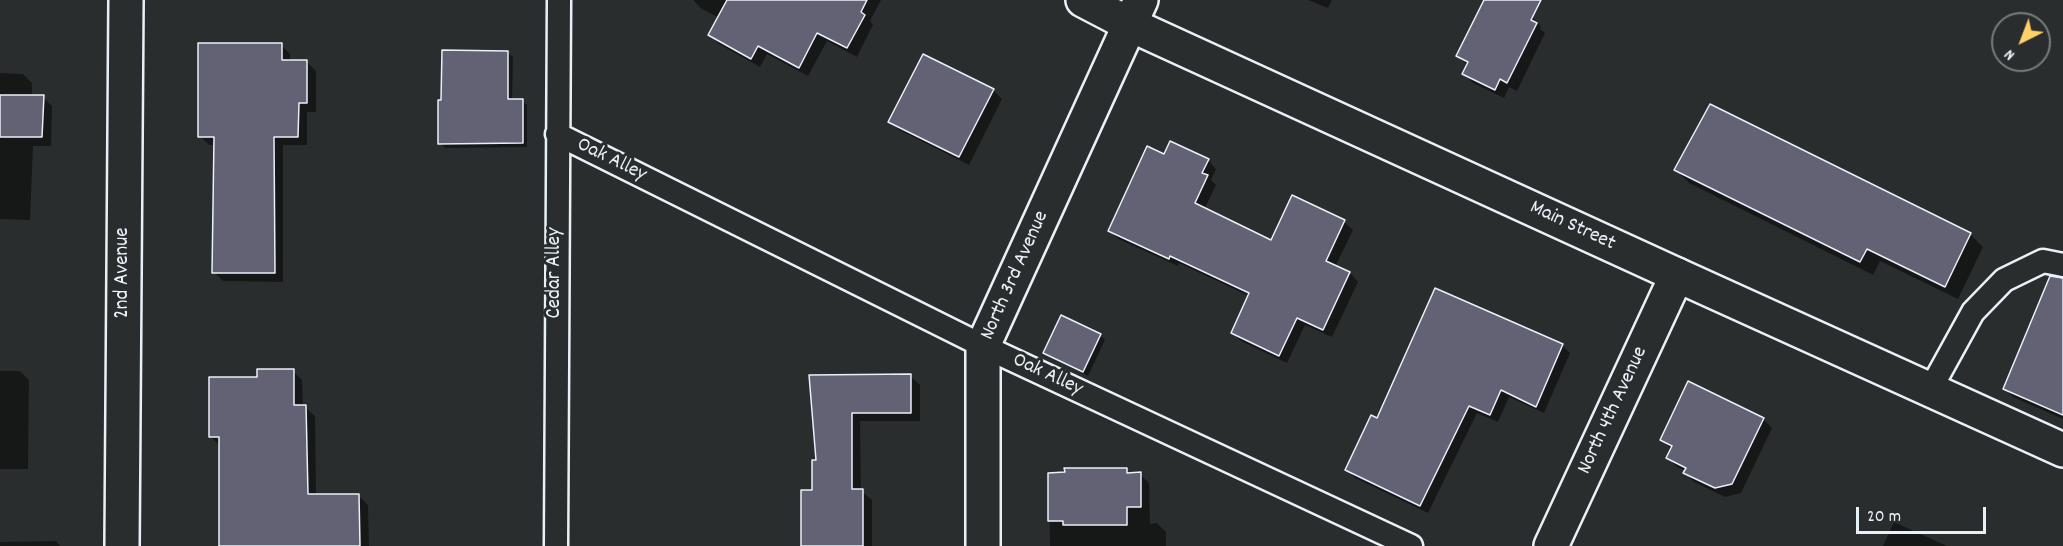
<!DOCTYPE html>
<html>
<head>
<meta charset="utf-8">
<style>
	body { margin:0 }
	#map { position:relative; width:2063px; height:546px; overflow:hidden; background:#2a2d2e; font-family:Dekko,sans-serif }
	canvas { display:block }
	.north { position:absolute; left:1991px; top:12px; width:60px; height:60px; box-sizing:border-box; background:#2a2d2e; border:2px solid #767b7f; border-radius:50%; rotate:222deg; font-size:16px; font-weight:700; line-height:24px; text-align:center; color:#e8f1f8 }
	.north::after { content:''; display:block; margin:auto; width:21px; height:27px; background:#ffd166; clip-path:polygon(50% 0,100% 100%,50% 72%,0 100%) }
	.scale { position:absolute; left:1856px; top:507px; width:130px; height:27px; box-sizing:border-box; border:3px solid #e8f1f8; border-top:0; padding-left:8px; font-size:18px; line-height:21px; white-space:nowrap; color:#e8f1f8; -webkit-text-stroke:4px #2a2d2e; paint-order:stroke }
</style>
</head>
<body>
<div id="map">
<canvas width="2063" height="546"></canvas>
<div class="north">N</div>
<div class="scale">20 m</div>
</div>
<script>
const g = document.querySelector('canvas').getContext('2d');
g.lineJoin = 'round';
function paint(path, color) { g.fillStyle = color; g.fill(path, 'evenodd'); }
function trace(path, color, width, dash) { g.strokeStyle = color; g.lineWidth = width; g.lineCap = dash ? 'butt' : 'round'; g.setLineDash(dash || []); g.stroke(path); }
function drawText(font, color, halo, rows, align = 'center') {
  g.font = font + ' Dekko,sans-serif'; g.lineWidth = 6; g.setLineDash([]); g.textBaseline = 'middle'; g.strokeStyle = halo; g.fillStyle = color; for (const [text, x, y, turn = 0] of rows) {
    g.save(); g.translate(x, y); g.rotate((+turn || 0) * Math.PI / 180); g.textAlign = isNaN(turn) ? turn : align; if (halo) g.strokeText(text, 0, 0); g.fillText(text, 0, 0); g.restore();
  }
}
const shadow = new Path2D(`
	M693,0H881L870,21L873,25L857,57L827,41L808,76L767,54L760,67L719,44L710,35L719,18L702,9Z
	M1308,0H1332L1328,8Z
	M1485,0H1497L1532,17L1541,26L1540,29L1545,33L1517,91L1509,87L1504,98L1473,83L1464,74L1468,66L1458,56Z
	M281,45L290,54V61L307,62L316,71V112H307V145H283V282L223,281L214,272L215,145H209L200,136Z
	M508,53L513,57L512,101H522L527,105V147L445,148L440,143Z
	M0,73L23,74L32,83V97H43L52,106L51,146H33L30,220L0,219Z
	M993,90L1002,99L969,165L899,130L890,121Z
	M1165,156L1208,160L1216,169L1211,180L1216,185L1204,210L1271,242L1293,197L1344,222L1353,230L1335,267L1350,273L1358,282L1332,337L1305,325L1287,363L1241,341L1232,332L1249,296L1179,263L1178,266L1118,239L1109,230Z
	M1676,170L1970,234L1983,247L1958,299L1880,261L1873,275L1689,183Z
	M2063,315V419L2013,397L2004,388Z
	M1100,335L1105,340L1088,376L1050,357L1045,353Z
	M1562,345L1570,353L1544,413L1509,397L1498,422L1477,413L1428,513L1355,478L1347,470L1378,420Z
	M0,371H20L29,380L28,469H0Z
	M293,371L302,380L303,407H305L315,416L316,495H358L368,505L369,546H220V446L210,436L259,378Z
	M811,376H910L920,385V421H860L861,491L872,500V546H803L818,461Z
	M1763,419L1772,428L1741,493L1725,497L1694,482L1685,473L1686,471L1677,467L1668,458L1672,450L1662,440Z
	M1126,469L1131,474H1140L1149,483L1150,524L1157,523L1166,532V546H1050L1049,474Z
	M1894,522L1947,546H1883Z
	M56,541L60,546H0V542Z`);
const building = new Path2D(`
	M727,0H867L861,12L865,15L847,48L817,33L799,68L758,46L751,59L708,35Z
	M1484,0H1541L1531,20L1537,23L1507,83L1500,79L1495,90L1462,74L1468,62L1456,56Z
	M198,43H282V60H307V103H299L298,137H274L275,273H212L214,137H198Z
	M442,50L508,51V99H523V143L438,144V100H441Z
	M923,54L994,89L959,157L888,122Z
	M0,95H44L42,137H0Z
	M1710,104L1971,233L1945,287L1867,249L1860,262L1674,170Z
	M1170,141L1209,159L1202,173L1208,175L1195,203L1271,240L1292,195L1345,220L1326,261L1350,272L1323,330L1297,318L1279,356L1231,333L1249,293L1170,256L1169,259L1108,231L1147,146L1164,154Z
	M2050,276L2063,278V415L2003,389Z
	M1435,288L1563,344L1536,407L1501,390L1490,415L1469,406L1420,506L1345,470L1371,415L1377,418Z
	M1061,315L1101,334L1083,372L1043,353Z
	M257,369H294V405H306L308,494H359L360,546H219V437H209V377H257Z
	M911,374V413H852V489H863V546H801V490H812V460H816L809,375Z
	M1688,381L1764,418L1732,484L1715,488L1683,473L1686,468L1666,458L1672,446L1660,440Z
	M1064,468H1127V473L1141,472V507H1127V525H1063V521H1048V473L1065,472Z`);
const service = new Path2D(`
	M557,134L983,346L1411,546
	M1930,390L1973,312L2004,280L2043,261L2063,265
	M556,546L559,0`);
const minor = new Path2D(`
	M122,546L126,0
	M983,546V346L1141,0
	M1551,546L1677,275`);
const secondary = new Path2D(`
	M1083,0L1129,24L1677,275L2063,450`);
const streetNames = [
	["Oak Alley",611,161,26],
	["Main Street",1572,227,25],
	["2nd Avenue",124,273,-90],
	["Cedar Alley",556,273,-90],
	["North 3rd Avenue",1016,276,-66],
	["Oak Alley",1047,376,25],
	["North 4th Avenue",1614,411,-65]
];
paint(shadow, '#0007');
paint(building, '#626274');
trace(building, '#e8f1f8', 1.5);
trace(service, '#e8f1f8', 27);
trace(minor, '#e8f1f8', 38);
trace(secondary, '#e8f1f8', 38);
trace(service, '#2a2d2e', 22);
trace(minor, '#2a2d2e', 33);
trace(secondary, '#2a2d2e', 33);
drawText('21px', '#e8f1f8', '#2a2d2e', streetNames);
</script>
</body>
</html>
